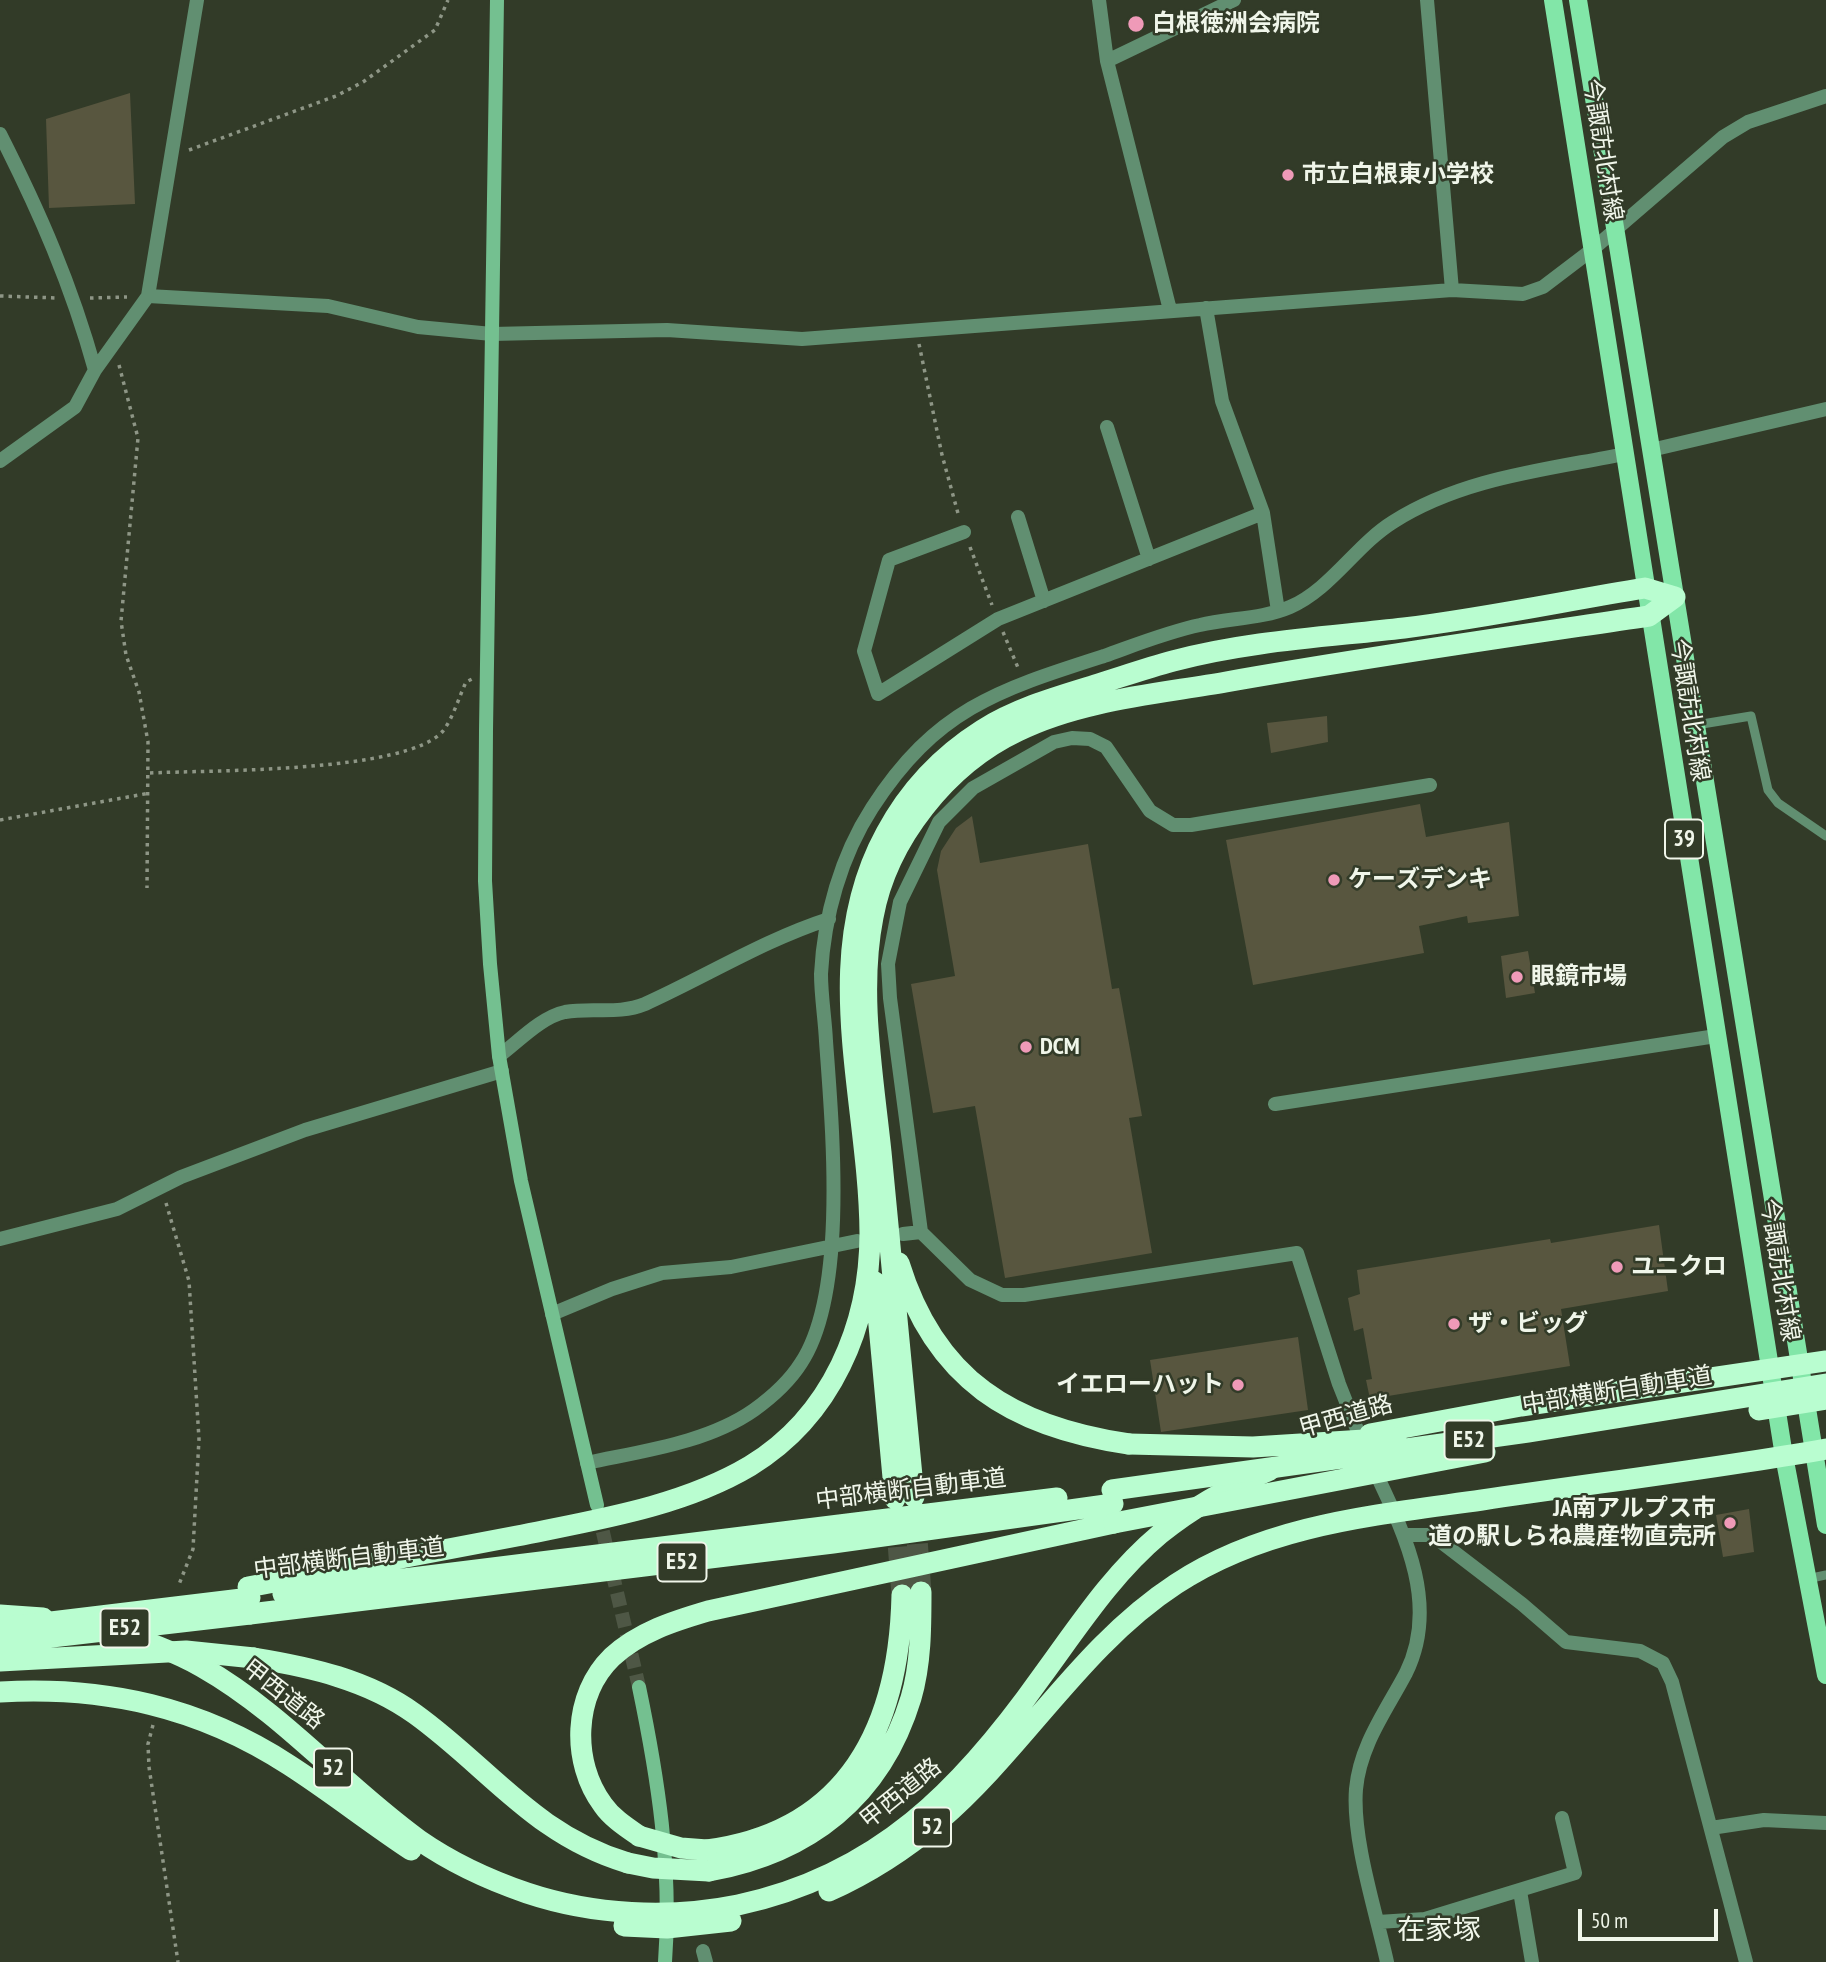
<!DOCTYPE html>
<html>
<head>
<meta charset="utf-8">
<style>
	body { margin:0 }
	#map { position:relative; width:1826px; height:1962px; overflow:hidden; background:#323b28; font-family:"PT Sans Narrow",sans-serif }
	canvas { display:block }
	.scale { position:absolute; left:1578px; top:1909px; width:140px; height:32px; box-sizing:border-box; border:4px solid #f0f6ea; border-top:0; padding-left:9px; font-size:21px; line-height:24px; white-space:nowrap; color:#f0f6ea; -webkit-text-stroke:5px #323b28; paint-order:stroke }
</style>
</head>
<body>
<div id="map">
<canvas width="1826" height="1962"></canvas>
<div class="scale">50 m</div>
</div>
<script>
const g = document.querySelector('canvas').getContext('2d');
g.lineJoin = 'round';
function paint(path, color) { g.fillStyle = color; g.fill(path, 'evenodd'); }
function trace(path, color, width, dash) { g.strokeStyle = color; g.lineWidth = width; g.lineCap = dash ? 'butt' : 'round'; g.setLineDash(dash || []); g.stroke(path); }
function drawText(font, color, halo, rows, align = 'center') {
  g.font = font + ' "PT Sans Narrow","Noto Sans JP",sans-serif'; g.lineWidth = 5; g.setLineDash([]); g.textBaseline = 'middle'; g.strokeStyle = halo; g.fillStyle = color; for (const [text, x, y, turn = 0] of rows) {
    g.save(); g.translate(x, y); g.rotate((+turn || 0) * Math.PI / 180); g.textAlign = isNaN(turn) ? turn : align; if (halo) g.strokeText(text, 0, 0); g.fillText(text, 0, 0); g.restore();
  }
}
const building = new Path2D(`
	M130,93L135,204L49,208L46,119Z
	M1327,716L1328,742L1271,753L1267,723Z
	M1420,804L1426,837L1509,822L1519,916L1468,923L1467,916L1419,926L1424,953L1253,985L1226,840Z
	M972,816L980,863L1088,844L1112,989L1119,988L1142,1116L1129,1118L1152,1253L1005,1278L975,1106L933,1113L911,984L955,976L937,870L941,851L956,828Z
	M1528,951L1535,993L1506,998L1501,956Z
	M1659,1225L1668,1291L1561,1309L1570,1366L1370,1399L1366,1380L1372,1379L1363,1328L1354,1331L1348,1298L1360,1294L1357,1270L1550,1239L1551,1243Z
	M1298,1337L1308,1410L1161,1432L1150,1360Z
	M1749,1509L1754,1552L1723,1557L1716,1515Z`);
const secondaryTunnel = new Path2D(`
	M598,1511L639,1687`);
const highwayTunnel = new Path2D(`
	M915,1513L921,1592
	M896,1516L902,1595`);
const path = new Path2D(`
	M189,150L336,96L363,82L435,30L448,0
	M0,296L57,298
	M90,298L127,297
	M919,344L942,455L959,517
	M119,365L138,438L121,621L126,655L139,692L148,742L147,888
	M970,547L992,605
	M1003,632L1019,670
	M150,773C209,770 407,773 443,731C453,718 459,697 466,682L472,679
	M0,820L150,793
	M166,1203L189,1281L199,1439L193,1549L178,1587
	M153,1725L148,1744L149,1767L178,1962`);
const lane = new Path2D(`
	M1696,725L1751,716L1768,790L1778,803L1826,836
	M1807,1579L1826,1575`);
const street = new Path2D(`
	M1099,0L1107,61L1170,310
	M1427,0L1452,290
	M1107,61L1234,0
	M0,134C40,213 71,284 95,370
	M148,296L328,306L418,327L492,334L667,330L802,339L1452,290L1523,294L1543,287L1593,249L1723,137L1748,122L1826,96
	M1206,308L1222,401L1263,513L1278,611
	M1107,427L1149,559
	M1651,450L1826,409
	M0,461L75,407L95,370L148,296L197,0
	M1018,517L1044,601
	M964,532L889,560L864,651L878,694L998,619L1263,513
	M499,1056C518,1042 541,1017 565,1012C592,1007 618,1015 645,1004C707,976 764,940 829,919
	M1275,1104L1716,1036
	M903,1234L921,1232
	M0,1239L117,1209L181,1177L305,1130L502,1071
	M552,1314L612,1289L662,1273L731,1267L857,1241
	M1364,1447L1339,1384L1297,1253L1024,1295H1002L970,1280L921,1232L890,998L888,964L900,902L939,822L973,788L1054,742L1072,738L1090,739L1106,747L1150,811L1173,825H1191L1430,785
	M587,1463C642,1451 707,1443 754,1410C772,1397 789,1382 801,1363C848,1292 832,1125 826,1041C825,1019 821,996 821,974C824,916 841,856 872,808C936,709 998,690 1104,656C1135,645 1167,632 1200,625C1229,618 1262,619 1290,607C1330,590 1356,545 1393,522C1462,478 1545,470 1625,454
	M1372,1465C1402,1529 1441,1602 1406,1673C1386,1711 1360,1745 1356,1789C1352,1839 1376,1912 1387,1962
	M1405,1535H1432L1522,1604L1566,1642L1640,1651L1663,1663L1672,1682L1746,1962
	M1711,1828L1764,1820L1826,1823
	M1520,1891L1532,1962
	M1378,1922L1425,1919L1575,1873L1562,1818
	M703,1951L706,1962`);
const secondary = new Path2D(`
	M497,0L486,730L485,881L490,964L499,1056L521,1181L597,1505
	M639,1687C658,1778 672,1868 665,1962`);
const primary = new Path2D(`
	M1553,0L1784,1456L1826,1675
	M1578,0L1826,1525`);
const highway = new Path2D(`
	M899,1263C935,1380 1012,1427 1129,1444
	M875,1282L895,1499
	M1370,1434L1521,1406L1826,1361
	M914,1497C903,1382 892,1267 881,1152C873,1075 858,993 873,917C887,839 948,764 1018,731C1081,700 1158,694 1226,682C1367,657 1508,637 1649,616L1675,597
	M248,1587C338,1570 428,1553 517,1536C595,1520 681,1507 750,1466C832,1416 870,1325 870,1233C869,1099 817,959 886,833C909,790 941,756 982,730C1017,708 1056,697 1095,685C1121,677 1147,668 1173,661C1248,641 1327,637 1404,628C1485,618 1565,601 1645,588L1675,597
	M283,1594L1057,1498
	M250,1614L833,1543L1113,1504
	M0,1615L43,1618
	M109,1630C141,1639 173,1651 202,1667C283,1713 344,1786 419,1840C452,1863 489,1880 527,1893C593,1915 669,1919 738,1905C878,1875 962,1789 1042,1676C1078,1627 1112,1574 1160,1534C1193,1507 1232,1486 1270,1470
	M254,1658C310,1667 368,1680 415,1714C490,1768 534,1835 628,1863
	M0,1692C105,1686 200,1707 289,1765C331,1792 370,1823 411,1850
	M639,1836C626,1827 612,1818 603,1805C571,1762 573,1695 612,1657C639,1632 674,1621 708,1611L1114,1523
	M707,1850C850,1831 899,1726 902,1595
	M709,1871C809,1853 881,1797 911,1698C921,1664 921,1627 921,1592
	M829,1891C869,1873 905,1850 939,1821C1024,1748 1081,1646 1176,1584C1267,1524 1377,1515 1482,1500C1596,1483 1712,1469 1826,1449
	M624,1926L667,1928L731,1921`);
const highwayBridge = new Path2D(`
	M1759,1410L1826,1399
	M1129,1444L1253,1447L1396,1438
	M1112,1490L1528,1432L1826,1384
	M1114,1523L1485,1452
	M0,1628L250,1598
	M0,1643L250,1614
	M0,1661L186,1651L254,1658
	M639,1836L681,1848L707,1850
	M628,1863L653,1868L709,1871`);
const markers = [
	[1136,24,9,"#ef9ab8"],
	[1288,175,7,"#ef9ab8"],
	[1334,880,7,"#ef9ab8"],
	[1517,977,7,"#ef9ab8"],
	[1026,1047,7,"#ef9ab8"],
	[1617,1267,7,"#ef9ab8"],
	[1454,1324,7,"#ef9ab8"],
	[1238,1385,7,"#ef9ab8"],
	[1730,1523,7,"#ef9ab8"]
];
const shields = [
	[1684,839,38],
	[1469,1440,49],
	[682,1562,49],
	[125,1628,49],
	[333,1768,38],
	[932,1827,38]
];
const shieldNames = [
	["39",1684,839],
	["E52",1469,1440],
	["E52",682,1562],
	["E52",125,1628],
	["52",333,1768],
	["52",932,1827]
];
const poiNames = [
	["白根徳洲会病院",1152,24],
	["市立白根東小学校",1302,175],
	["ケーズデンキ",1348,880],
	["眼鏡市場",1531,977],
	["DCM",1040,1047],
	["ユニクロ",1631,1267],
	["ザ・ビッグ",1468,1324],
	["イエローハット",1224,1385,"right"],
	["JA南アルプス市",1716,1509,"right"],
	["道の駅しらね農産物直売所",1716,1537,"right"]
];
const streetNames = [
	["今諏訪北村線",1602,150,81],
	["今諏訪北村線",1689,710,81],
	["今諏訪北村線",1779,1270,81],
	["中部横断自動車道",1617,1391,-9],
	["甲西道路",1346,1417,-16],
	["中部横断自動車道",911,1490,-7],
	["中部横断自動車道",349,1559,-7],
	["甲西道路",283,1695,38],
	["甲西道路",901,1794,-39]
];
const quarterNames = [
	["在家塚",1439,1931]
];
paint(building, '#58563f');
trace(secondaryTunnel, '#4e5745', 14, [14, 7]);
trace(highwayTunnel, '#4e5745', 21, [21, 10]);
trace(path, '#8e9686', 3.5, [3.5, 5]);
trace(lane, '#618f71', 9);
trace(street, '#618f71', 14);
trace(secondary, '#74c090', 14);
trace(primary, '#82e6a8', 18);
trace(highway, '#b9fdd0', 21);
trace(highwayBridge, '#b9fdd0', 21);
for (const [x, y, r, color] of markers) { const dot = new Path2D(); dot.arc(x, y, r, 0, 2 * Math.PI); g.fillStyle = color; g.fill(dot); trace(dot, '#323b28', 2.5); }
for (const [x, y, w] of shields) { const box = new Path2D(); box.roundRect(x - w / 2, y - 19.5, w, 39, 5); g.fillStyle = '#323b28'; g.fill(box); trace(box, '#f0f6ea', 2); }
drawText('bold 23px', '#f0f6ea', null, shieldNames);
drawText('bold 24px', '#f0f6ea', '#323b28', poiNames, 'left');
drawText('24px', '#f0f6ea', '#323b28', streetNames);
drawText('28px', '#f0f6ea', '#323b28', quarterNames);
</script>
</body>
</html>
